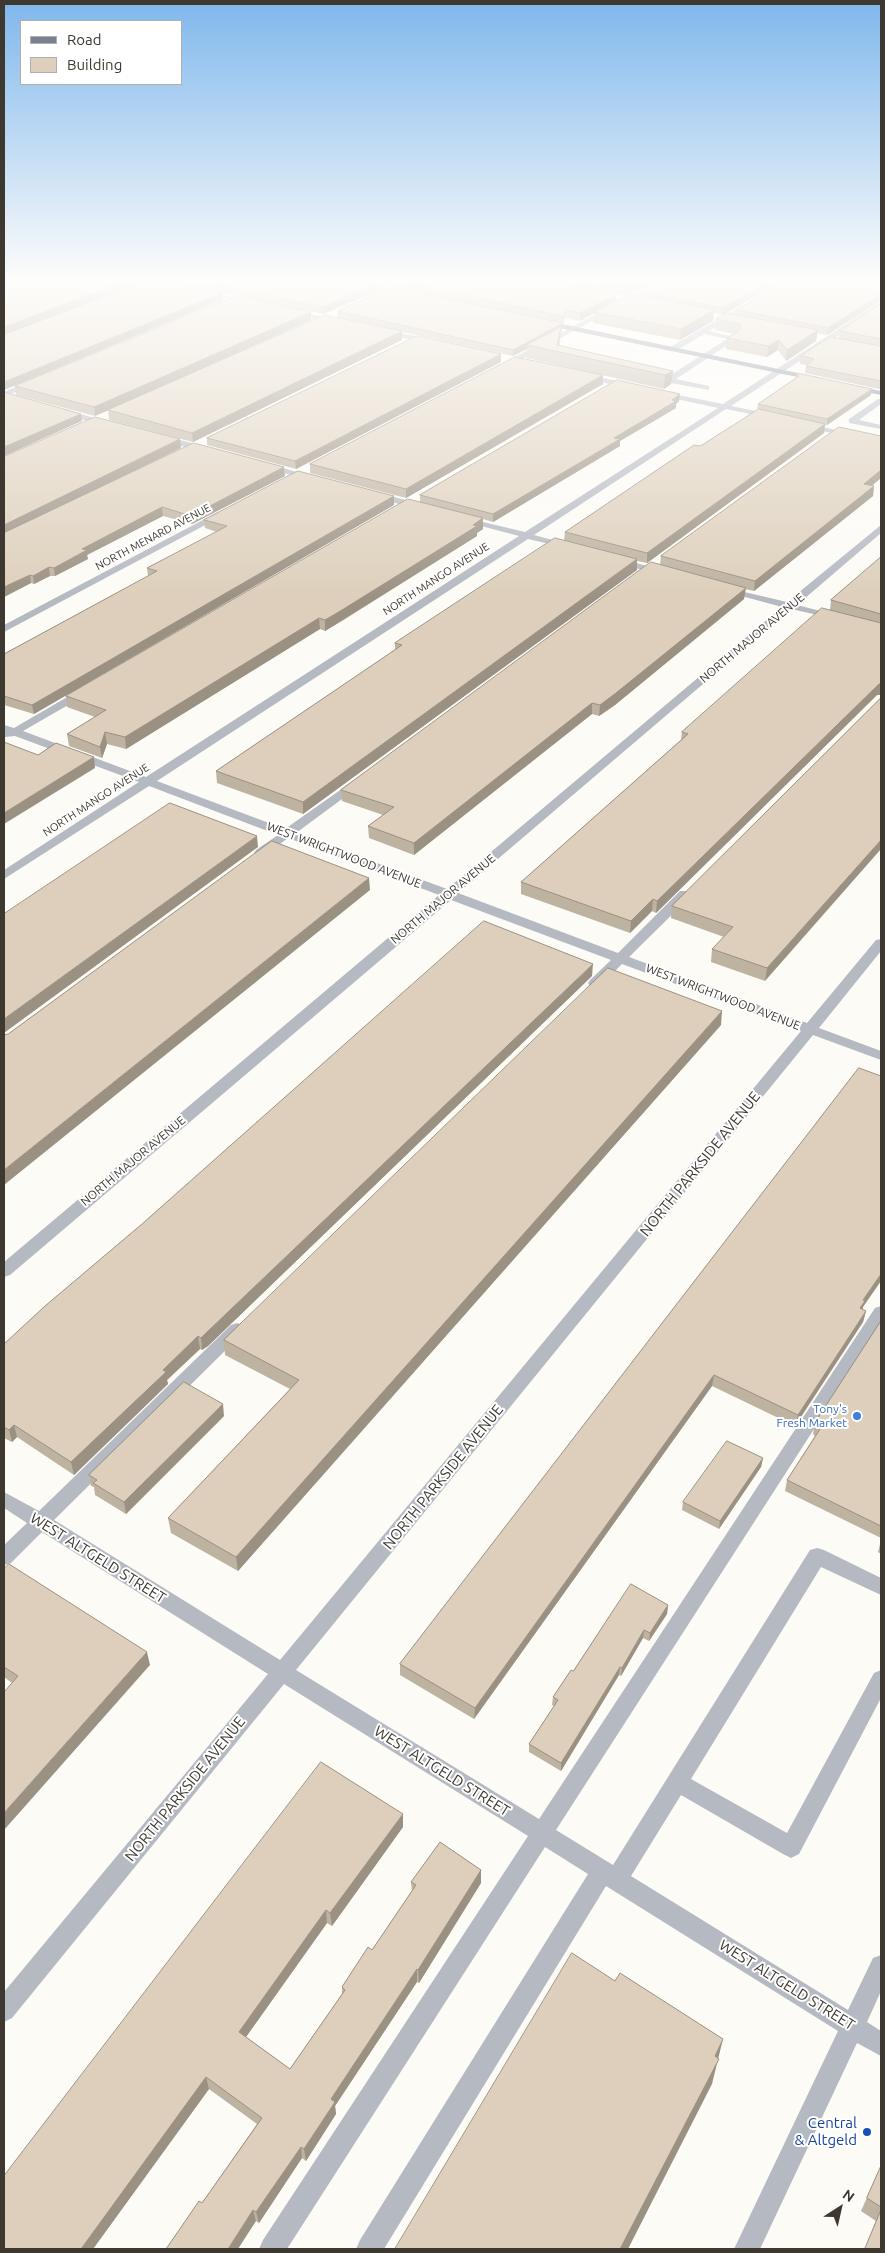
<!DOCTYPE html>
<html>
<head>
<meta charset="utf-8">
<style>
	body { margin:0 }
	#map { position:relative; width:885px; height:2253px; overflow:hidden; background:#fdfbf6; font-family:Ubuntu,sans-serif }
	canvas { display:block }
	.frame { position:absolute; inset:0; border:5px solid #3e3930; pointer-events:none }
	.legend { position:absolute; left:20px; top:20px; width:162px; height:65px; box-sizing:border-box; background:#fff; border:1px solid #b2b0ac; margin:0; padding:6px 9px; list-style:none; font-size:15px; color:#3e3930 }
	.legend li { display:flex; align-items:center; gap:10px; height:25px }
	.legend b { width:25px; border:1px solid #b2b0ac }
	.north { position:absolute; left:815px; top:2183px; width:50px; height:50px; -webkit-text-stroke:4px #fff; paint-order:stroke; rotate:35deg; font-size:14px; font-weight:700; line-height:20px; text-align:center; color:#3e3930 }
	.north::after { content:''; display:block; margin:auto; width:18px; height:22px; background:#3e3930; clip-path:polygon(50% 0,100% 100%,50% 72%,0 100%) }
</style>
</head>
<body>
<div id="map">
<canvas width="885" height="2253"></canvas>
<div class="frame"></div>
<ul class="legend">
<li><b style="height:6px;background:#7a8192"></b>Road</li>
<li><b style="height:14px;background:#ddcfbb"></b>Building</li>
</ul>
<div class="north">N</div>
</div>
<script>
const g = document.querySelector('canvas').getContext('2d');
g.lineJoin = 'round';
function paint(path, color) { g.fillStyle = color; g.fill(path, 'evenodd'); }
function trace(path, color, width, dash) { g.strokeStyle = color; g.lineWidth = width; g.lineCap = dash ? 'butt' : 'round'; g.setLineDash(dash || []); g.stroke(path); }
function drawText(font, color, halo, rows, align = 'center') {
  g.font = font + ' Ubuntu,sans-serif'; g.lineWidth = 4; g.setLineDash([]); g.textBaseline = 'middle'; g.strokeStyle = halo; g.fillStyle = color; for (const [text, x, y, turn = 0] of rows) {
    g.save(); g.translate(x, y); g.rotate((+turn || 0) * Math.PI / 180); g.textAlign = isNaN(turn) ? turn : align; if (halo) g.strokeText(text, 0, 0); g.fillText(text, 0, 0); g.restore();
  }
}
const minor = new Path2D(`
	M164,284H176L254,302L250,304Z
	M397,284H405L377,297L371,296Z
	M653,284H661L503,369L496,367Z
	M780,284H788L709,331L738,338L676,379L709,386V390L666,382V378L727,339L704,334L676,351H670V347Z
	M878,303H881V308L731,406L775,415V419L726,409L534,535L571,545V549L528,539L157,781L285,829L353,781H361V785L296,833L447,889L782,607L723,591V587L787,602L881,525V533L797,605L840,616V620L791,609L458,893L618,953L680,891H690L691,894L690,897L629,957L807,1023L876,940L881,939V951L819,1028L881,1051V1060L813,1035L296,1670L539,1819L875,1308L881,1306V1325L556,1830L613,1865L810,1550L817,1548L824,1550L881,1578V1595L821,1567L691,1779L787,1833L874,1673L881,1670V1698L799,1854L791,1858L783,1854L681,1795L631,1876L848,2010L873,1958L881,1955V1991L867,2022L881,2031V2056L857,2043L760,2249H734L838,2031L606,1886L384,2249H356L360,2240L588,1874L545,1847L287,2249H259L263,2240L528,1836L284,1684L12,2018L4,2022V1992L268,1674L42,1532L11,1563L4,1565V1545L27,1523L4,1508V1492L39,1511L231,1325L237,1323L243,1325L245,1329L243,1333L54,1520L280,1660L801,1031L622,964L600,986H590L588,983L590,980L611,960L451,900L10,1275L4,1277V1262L439,895L288,838L264,856H256L254,853L256,850L278,835L149,786L4,879V870L139,782L15,736L5,737L4,725L14,728L81,689H89V693L23,731L146,777L519,536L462,521V517L525,532L718,408L658,395V391L723,404Z
	M292,310L338,320L342,322L338,324L289,314Z
	M382,329L434,340L435,342L431,344L379,333L378,331Z
	M585,374L636,385L637,387L633,389L582,378L581,376Z
	M29,381L36,383L4,397V392Z
	M878,399H881V404L859,420L881,425V429L849,423V419Z
	M59,409H65L113,424L106,426L59,413Z
	M802,423L881,439V443L802,427Z
	M161,435L211,448L212,450L208,453L158,440V436Z
	M261,463H267L316,478L309,480L261,467Z
	M376,492L424,505L426,507L421,510L373,497L372,495Z
	M218,512L226,514L4,632V625Z
	M614,558H620L670,573L665,576L614,562Z`);
const major = new Path2D(`
	M355,284H368L406,293L403,295Z
	M543,320L817,377L821,379L817,381L540,324Z
	M852,385L881,391V395L849,389L848,387Z`);
const wall = new Path2D(`
	M184,284H393L387,286L377,285V291L323,314Z
	M399,284H776L723,315L714,313L713,321L680,340L593,323L594,313L580,321L565,318L564,323L399,289ZM647,287L640,291V295L616,301V295L583,288L625,295Z
	M881,284V302L880,301L827,335L817,333L816,341L786,361L778,350L767,357L726,349L727,338L734,334L715,330L716,319L736,315L737,310Z
	M881,304V388L879,389L805,373L806,366L807,365L800,364L801,356L839,338L840,331Z
	M338,311L563,323L562,330L561,331L559,346L673,371L671,384L664,389L526,358L527,349L513,356L402,332V340L193,442L109,420L108,410L338,317Z
	M311,312V320L95,416L16,395L15,386Z
	M501,362L296,469L207,445V438Z
	M797,373L871,395L827,425H825L824,433L647,563L637,561V570L303,814L217,783L216,771L395,650V643L564,540L565,532L758,410H757L758,404L796,378Z
	M603,375V384L406,498L310,473V464Z
	M679,401L676,404V408L620,441V446L493,522L483,519V529L477,533V536L342,621L325,631L320,629L126,749L107,744L102,758L69,746L67,734L95,717L67,707L66,696L420,502V495Z
	M881,436V478L872,486H874L873,496L754,591L745,589L744,599L615,705L599,716L592,714L414,855L369,838L368,826L383,815L342,801L341,790L660,565L661,556Z
	M181,448L53,510L285,476L192,524L163,516L87,555L88,559L55,576H50L34,584L31,583L4,597V457Z
	M394,496V505L34,714L4,705V654L148,576L147,568L217,532L205,528L204,520Z
	M881,557V695H877L656,913L652,911L630,933L521,894V882L681,740L682,732L830,610L831,600Z
	M881,698L765,981L711,962L712,949L724,937L671,918L672,906Z
	M592,976L208,1346L202,1350L200,1349L167,1380L168,1384L74,1475L17,1437L12,1442L4,1438V1344Z
	M721,1025L238,1571L171,1533L168,1518L290,1389L225,1355L224,1340Z
	M859,1068L863,1310L866,1311L863,1322L795,1426L712,1386L474,1719L400,1675V1664Z
	M881,1321V1538L785,1491L787,1480L815,1436L813,1434L815,1423Z
	M224,1416L126,1514L95,1495L94,1487L91,1486L89,1475Z
	M763,1458L761,1467L719,1529L682,1510L683,1502Z
	M881,1540V1554L878,1552Z
	M4,1569L150,1665L12,1683L4,1677Z
	M668,1605L667,1614L649,1641L643,1638L621,1676L619,1675L561,1771L529,1752V1744L554,1706L552,1705L553,1697L573,1671Z
	M403,1814V1827L332,1926L327,1923L246,2037L290,2069L342,1994V1987L372,1950L412,1891L411,1882L481,1870V1883L419,1983L417,1982L335,2106L336,2114L306,2161L302,2158L259,2223L256,2221L202,2203L257,2124L209,2089L93,2249H4Z
	M881,2166V2249H865L876,2221L861,2211Z`);
const shadedWall = new Path2D(`
	M118,284H137L4,335V327Z
	M377,284V291L323,314V307Z
	M637,284H656L625,295V288Z
	M765,284H776L723,315V308Z
	M222,293L223,300L4,390V382Z
	M881,294L880,301L827,335L828,328Z
	M616,295V302L594,312V313L580,321V313Z
	M714,310L713,321L680,340L681,329Z
	M311,312V320L95,416L94,407Z
	M563,323L562,330L561,331L560,340L558,352L527,345V349L513,356V350Z
	M818,330L816,341L786,361L787,350Z
	M402,331V340L193,442L192,433Z
	M779,340L778,350L767,357L768,346Z
	M501,354V362L296,469L295,461Z
	M673,371L671,384L664,389L665,375Z
	M603,375V384L406,498V489Z
	M881,381V388L879,389Z
	M872,389L871,395L827,425V419Z
	M680,394L679,401L676,404V408L620,441V446L493,522V514Z
	M81,414L82,421L4,456V447Z
	M825,424L824,433L647,563V553Z
	M180,439L181,448L4,534V525Z
	M284,467L285,476L192,524L191,516Z
	M881,470V478L862,493L864,484Z
	M874,486L873,496L754,591L755,581Z
	M394,496V505L34,714L32,705Z
	M162,507L163,516L87,555L88,559L55,576L54,568L82,549Z
	M483,518V529L477,533V536L325,631V620Z
	M637,559V570L303,814V802Z
	M49,567L50,576L34,584L33,576Z
	M30,575L31,583L4,597V587Z
	M746,588L744,599L615,705L599,716L600,705Z
	M319,618L320,629L126,749L125,737Z
	M879,684H881V695H877L656,913L657,901Z
	M592,703V714L414,855V843Z
	M105,732L107,744L102,758L100,747Z
	M94,757L95,768L4,824V813Z
	M257,836L258,847L4,1033V1019Z
	M881,840V849L765,981L767,968Z
	M369,878L370,890L4,1185V1170Z
	M653,899L652,911L630,933L631,921Z
	M593,964L592,976L208,1346L202,1350L201,1338Z
	M722,1011L721,1025L238,1571L236,1557Z
	M881,1274V1281L863,1307L862,1312L860,1308L863,1300Z
	M866,1311L863,1322L795,1426L798,1415Z
	M198,1336L200,1349L167,1380L168,1384L74,1475L71,1462L163,1370Z
	M714,1375L712,1386L474,1719L475,1708Z
	M223,1404L224,1416L126,1514L124,1502Z
	M14,1425L17,1437L12,1442L9,1430Z
	M763,1458L761,1467L719,1529L720,1521Z
	M668,1605L667,1614L649,1641L650,1633Z
	M644,1630L643,1638L621,1676L622,1668Z
	M147,1652L150,1665L4,1830V1813Z
	M620,1667L619,1675L561,1771V1763Z
	M403,1814V1827L332,1926L330,1913Z
	M481,1870V1883L419,1983L418,1970Z
	M326,1910L327,1923L241,2044L239,2032Z
	M417,1969V1982L335,2106L336,2114L306,2161L304,2149L331,2099Z
	M723,2039L712,2084L628,2249H620Z
	M206,2077L209,2089L93,2249H81Z
	M301,2147L302,2158L259,2223L256,2212Z
	M253,2210L256,2221L238,2249H228Z`);
const building = new Path2D(`
	M8,284H118L4,327V286Z
	M138,284H183L222,293L4,382V335Z
	M216,284H376L323,307Z
	M409,284H566L616,295L580,313L565,310L564,316Z
	M602,284H637L625,288Z
	M653,284H765L723,308L640,291Z
	M781,284H881V294L828,328L737,310Z
	M390,287L563,323L513,350L338,311Z
	M630,294L714,310L681,329L594,312Z
	M237,296L311,312L94,407L15,386Z
	M881,304V339L840,331Z
	M727,313L818,330L787,350L779,340L768,346L727,338L739,331L740,324L716,319Z
	M325,315L402,331L192,433L108,410Z
	M561,327L557,345L673,371L665,375L527,345Z
	M417,336L501,354L295,461L207,438Z
	M830,337L881,346V381L806,366L814,359L801,356Z
	M515,357L603,375L406,489L310,464Z
	M797,373L872,389L827,419L758,404L799,376Z
	M617,380L680,394L672,400L676,401L614,438L620,439L493,514L420,495Z
	M4,392L81,414L4,447Z
	M759,409L825,424L647,553L565,532L694,445L700,446Z
	M95,417L180,439L4,525V457Z
	M839,427L881,436V470L864,484L874,486L755,581L661,556Z
	M194,443L284,467L191,516L162,507L82,549L87,550L54,568L49,567L33,576L30,575L4,587V533Z
	M298,471L394,496L32,705L4,696V654L157,571L147,568L227,526L204,520Z
	M408,499L483,518L473,525L477,526L342,610L325,620L319,618L125,737L105,732L100,747L67,734L106,710L66,696Z
	M555,538L637,559L303,802L216,771L402,645L395,643Z
	M881,557V614L831,600Z
	M651,562L746,588L616,693L600,705L592,703L414,843L368,826L394,807L341,790Z
	M822,608L881,623V684H879L657,901L653,899L631,921L521,882L688,734L682,732Z
	M881,698V840L767,968L712,949L733,927L672,906Z
	M4,742L38,755L56,743L94,757L4,813Z
	M170,803L257,836L4,1019V914Z
	M272,841L369,878L4,1170V1035L8,1034Z
	M484,921L593,964L206,1333L201,1338L198,1336L163,1370L166,1372L71,1462L14,1425L9,1430L4,1427V1344L45,1306L142,1224Z
	M608,968L722,1011L236,1557L168,1518L299,1380L224,1340Z
	M859,1068L881,1076V1274L863,1300L865,1301L860,1308L866,1311L798,1415L714,1375L475,1708L400,1664Z
	M881,1321V1526L787,1480L822,1426L815,1423Z
	M184,1382L223,1404L124,1502L93,1483L97,1480L89,1475Z
	M727,1441L763,1458L720,1521L683,1502Z
	M9,1564L147,1652L4,1813V1692L18,1676L4,1667V1569Z
	M631,1584L668,1605L650,1633L644,1630L622,1668L620,1667L561,1763L529,1744L558,1700L553,1697L571,1670L573,1671Z
	M321,1762L403,1814L330,1913L326,1910L239,2032L290,2069L345,1990L342,1987L368,1947L372,1950L416,1885L411,1882L440,1842L481,1870L418,1970L417,1969L331,2099L335,2102L304,2149L301,2147L256,2212L253,2210L228,2249H166L199,2201L202,2203L262,2118L206,2077L81,2249H4V2176Z
	M572,1953L615,1981L620,1973L723,2039L715,2056L719,2059L620,2249H395Z
	M881,2166V2207L867,2198Z
	M881,2210V2249H865Z`);
const markers = [
	[857,1416,5,"#3f7fe0"],
	[867,2132,5,"#1a4fb4"]
];
const farStreetnames = [
	["NORTH MENARD AVENUE",153,537,-28],
	["NORTH MANGO AVENUE",436,579,-33],
	["NORTH MANGO AVENUE",96,800,-33]
];
const streetNames = [
	["NORTH MAJOR AVENUE",752,638,-40],
	["WEST WRIGHTWOOD AVENUE",344,855,21],
	["NORTH MAJOR AVENUE",443,899,-40],
	["WEST WRIGHTWOOD AVENUE",723,997,21],
	["NORTH MAJOR AVENUE",133,1161,-40]
];
const shopNames = [
	["Tony's",847,1409],
	["Fresh Market",847,1423]
];
const nearStreetnames = [
	["NORTH PARKSIDE AVENUE",700,1164,-51],
	["NORTH PARKSIDE AVENUE",443,1477,-51],
	["WEST ALTGELD STREET",98,1558,32],
	["WEST ALTGELD STREET",442,1771,32],
	["NORTH PARKSIDE AVENUE",185,1789,-51],
	["WEST ALTGELD STREET",787,1985,32]
];
const nearTransitnames = [
	["Central",857,2123],
	["& Altgeld",857,2140]
];
paint(minor, '#b5b9c2');
paint(major, '#7a8192');
paint(wall, '#beb2a1');
paint(shadedWall, '#9b9183');
paint(building, '#ddcfbb');
trace(building, '#9b9183', 1);
const sky = g.createLinearGradient(0, 0, 0, 599);
sky.addColorStop(0, '#7fb7ec');
sky.addColorStop(0.47, '#fefdfb');
sky.addColorStop(1, '#fefdfb00');
g.fillStyle = sky;
g.fillRect(0, 0, 885, 599);
for (const [x, y, r, color] of markers) { const dot = new Path2D(); dot.arc(x, y, r, 0, 2 * Math.PI); g.fillStyle = color; g.fill(dot); trace(dot, '#fff', 2); }
drawText('11px', '#3e3930', '#fff', farStreetnames);
drawText('12px', '#3e3930', '#fff', streetNames);
drawText('12px', '#366cbe', '#fff', shopNames, 'right');
drawText('15px', '#3e3930', '#fff', nearStreetnames);
drawText('15px', '#164399', '#fff', nearTransitnames, 'right');
</script>
</body>
</html>
